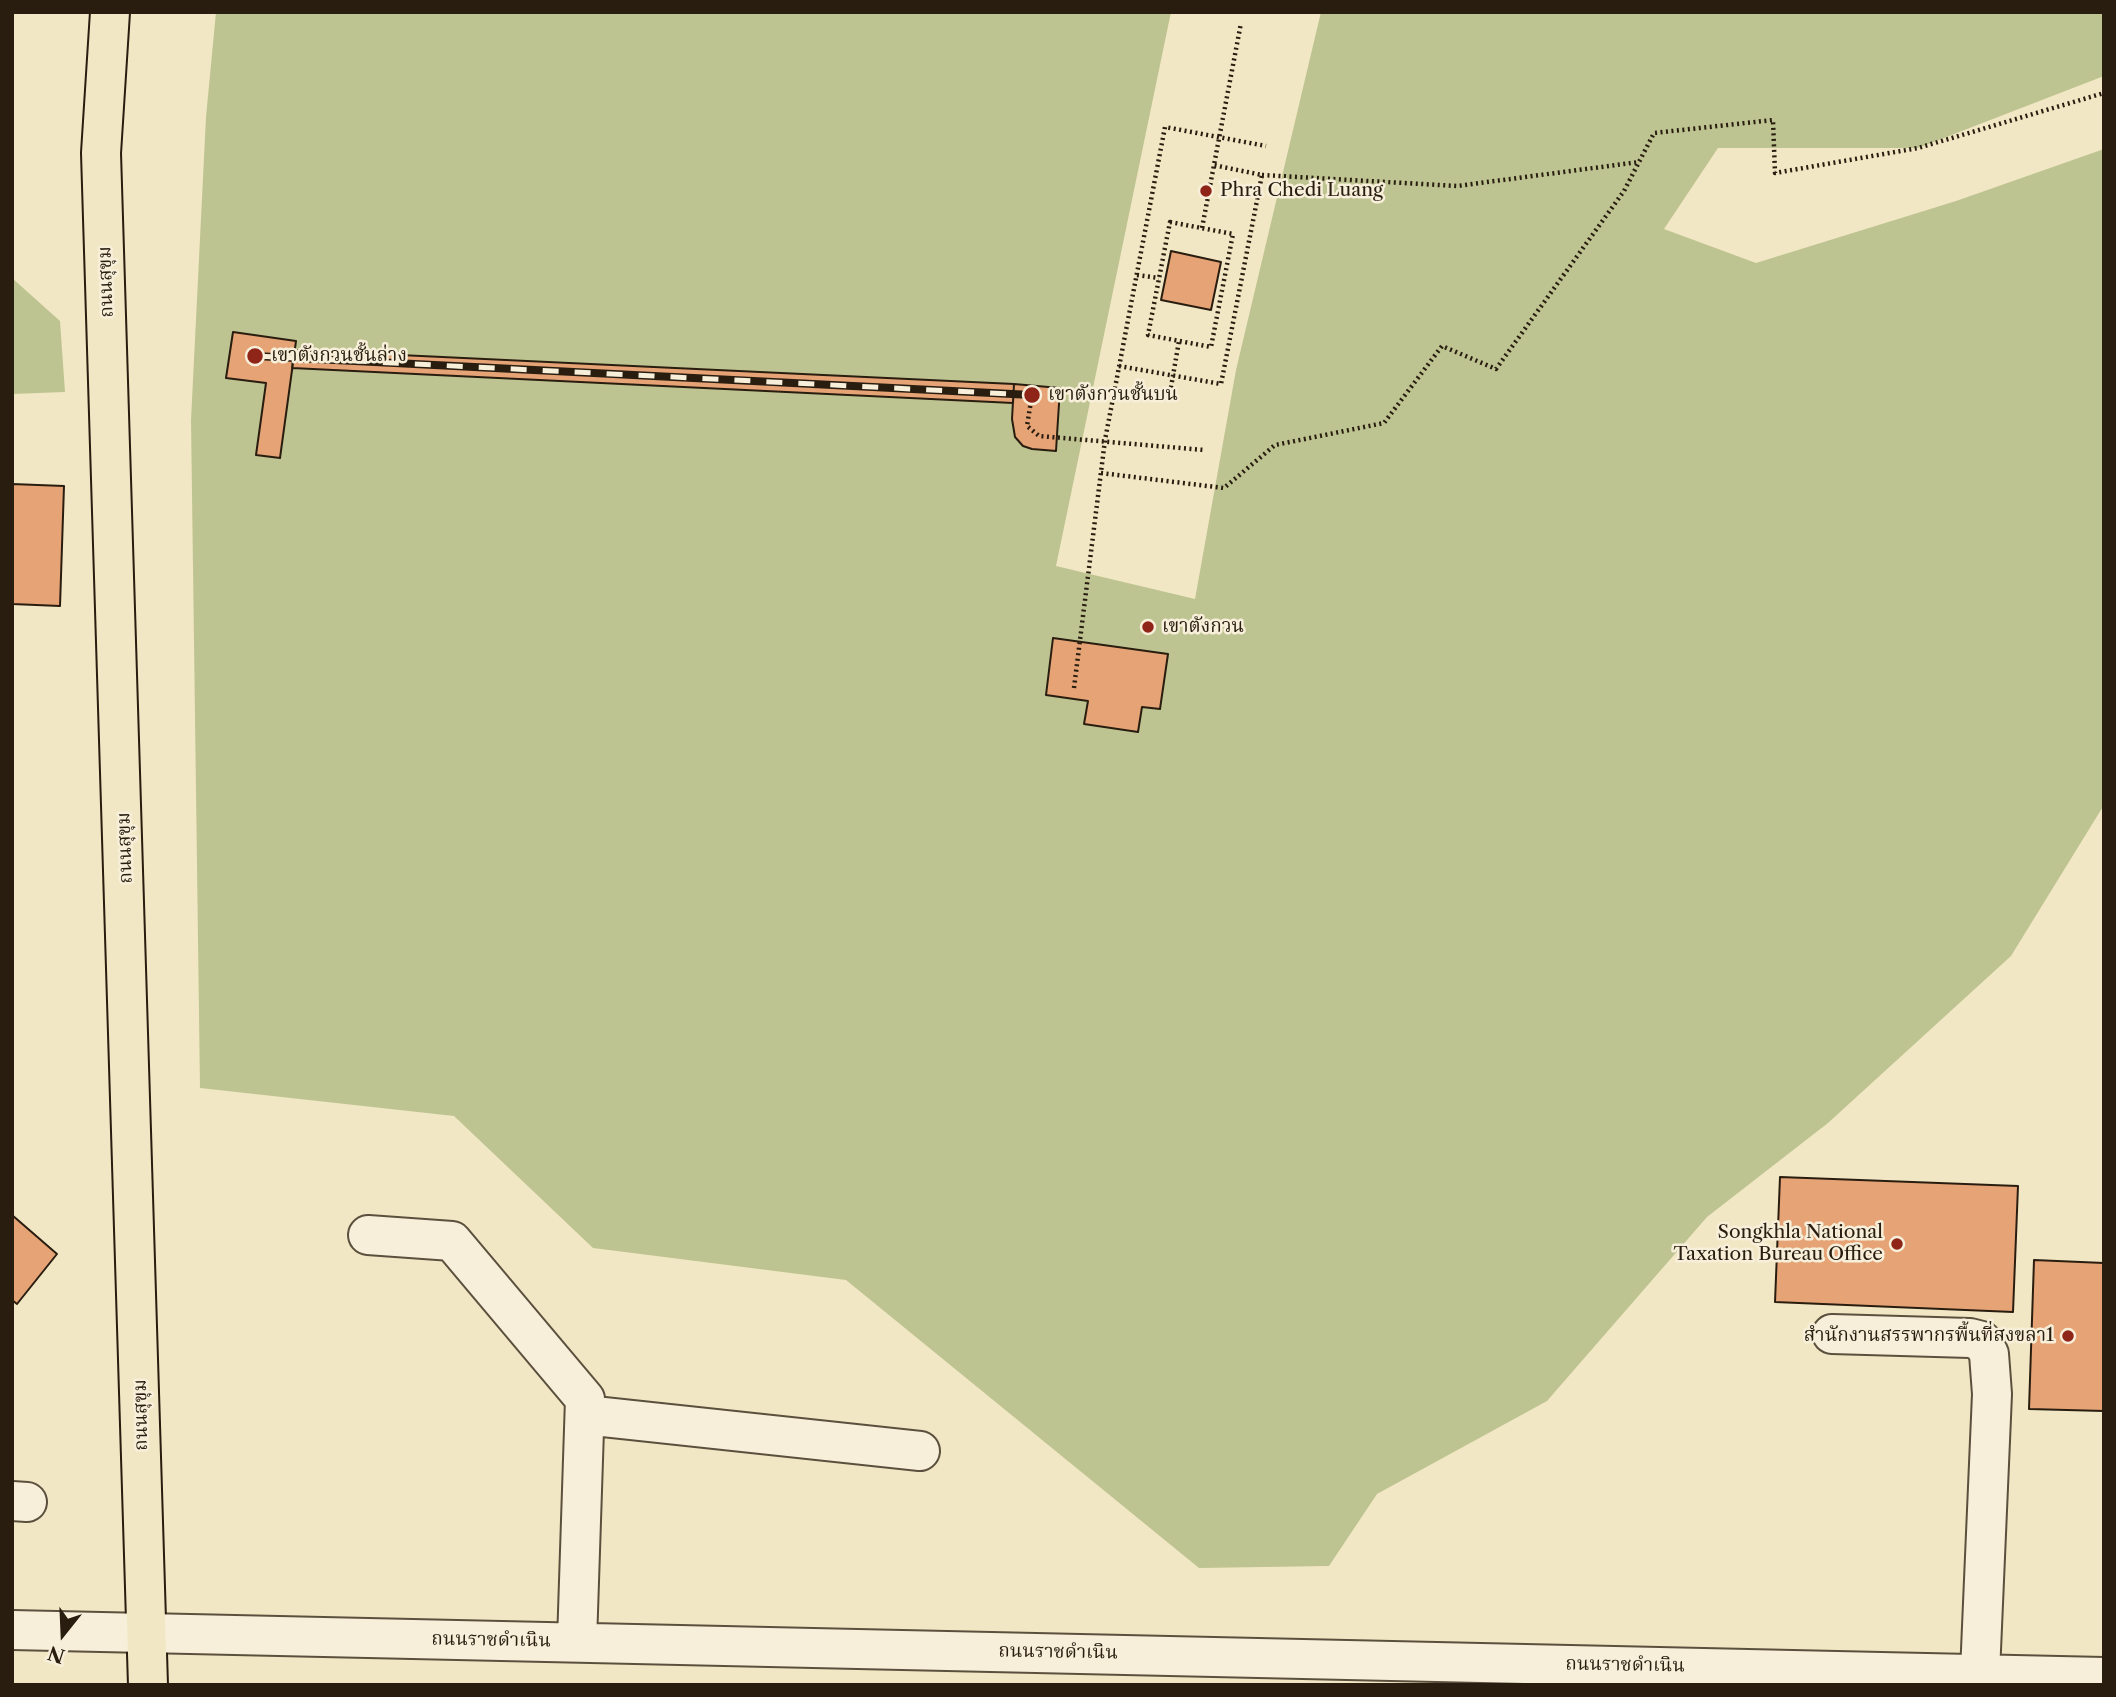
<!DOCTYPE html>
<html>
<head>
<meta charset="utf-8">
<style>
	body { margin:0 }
	#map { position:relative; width:2116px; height:1697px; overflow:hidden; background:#f2e7c4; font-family:"Libre Caslon Text",serif }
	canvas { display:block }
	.frame { position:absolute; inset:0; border:14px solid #291d10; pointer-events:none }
	.north { position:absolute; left:28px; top:1599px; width:70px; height:70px; -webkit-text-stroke:5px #f7efd9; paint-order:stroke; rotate:198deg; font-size:19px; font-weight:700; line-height:28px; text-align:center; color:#291d10 }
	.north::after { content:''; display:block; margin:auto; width:24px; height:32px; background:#291d10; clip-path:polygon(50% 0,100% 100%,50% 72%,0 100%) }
</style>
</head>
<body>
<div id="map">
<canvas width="2116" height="1697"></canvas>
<div class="frame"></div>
<div class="north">N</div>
</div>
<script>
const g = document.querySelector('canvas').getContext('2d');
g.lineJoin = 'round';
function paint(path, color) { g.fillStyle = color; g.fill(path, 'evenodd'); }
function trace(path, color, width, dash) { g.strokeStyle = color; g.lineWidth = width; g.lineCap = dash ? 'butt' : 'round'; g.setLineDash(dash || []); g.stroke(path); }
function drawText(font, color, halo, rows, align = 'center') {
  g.font = font + ' "Libre Caslon Text","Noto Serif Thai",serif'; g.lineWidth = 5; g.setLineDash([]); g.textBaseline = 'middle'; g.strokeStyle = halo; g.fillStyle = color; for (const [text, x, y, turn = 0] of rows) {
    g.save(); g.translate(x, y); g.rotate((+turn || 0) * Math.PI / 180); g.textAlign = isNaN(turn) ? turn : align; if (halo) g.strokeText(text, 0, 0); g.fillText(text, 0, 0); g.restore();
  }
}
const green = new Path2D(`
	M216,12H1171L1056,566L1195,599L1236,370L1321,12H2104V76L1918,148H1718L1664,229L1756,263L1956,201L2104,149V805L2011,956L1828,1123L1707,1217L1547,1401L1377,1494L1329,1566L1199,1568L846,1280L593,1248L454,1116L200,1088L191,420L206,117Z
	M12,278L60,321L65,392L12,394Z`);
const building = new Path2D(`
	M1171,251L1221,262L1211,310L1161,300Z
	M233,332L296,341L280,458L256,455L266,383L226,378Z
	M294,350L1014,384L1013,403L292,368Z
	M1014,384L1060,388L1056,451L1032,449L1023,446L1015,437L1012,419Z
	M12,484L64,486L60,606L12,604Z
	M1053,638L1168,654L1160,709L1142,707L1138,732L1084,724L1088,701L1046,695Z
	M1780,1177L2018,1186L2013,1312L1775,1302Z
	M12,1215L57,1254L17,1304L12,1300Z
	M2034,1260L2104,1263V1411L2029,1409Z`);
const path = new Path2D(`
	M1262,175L1457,186L1639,162
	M1170,222L1233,234L1211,347L1148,335Z
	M1202,228L1241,23
	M1137,275L1159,278
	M1119,366L1221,384L1262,175L1213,165
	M1170,393L1179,341
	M1032,395L1027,426L1039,436L1204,450
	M1101,473L1224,488L1275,445L1384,423L1442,346L1496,369L1624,191L1654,133L1773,120L1775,173L1918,148L2104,93
	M1074,688L1105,440L1165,127L1266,146`);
const minor = new Path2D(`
	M368,1235L452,1241L585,1399L577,1642
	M1832,1334L1970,1338L1982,1341L1989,1354L1992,1394L1980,1673
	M585,1415L920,1451
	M12,1501L27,1502
	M12,1630L2104,1677`);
const major = new Path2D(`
	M110,12L101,153L148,1685`);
const rail = new Path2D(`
	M255,356L1032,395`);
const markers = [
	[1206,191,7,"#8f2418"],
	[255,356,9,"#8f2418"],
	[1032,395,9,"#8f2418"],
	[1148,627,7,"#8f2418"],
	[1897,1244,7,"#8f2418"],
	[2068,1336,7,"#8f2418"]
];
const poiNames = [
	["Phra Chedi Luang",1220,191],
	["เขาตังกวนชั้นล่าง",271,356],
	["เขาตังกวนชั้นบน",1048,395],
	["เขาตังกวน",1162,627],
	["Songkhla National",1883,1233,"right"],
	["Taxation Bureau Office",1883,1255,"right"],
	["สำนักงานสรรพากรพื้นที่สงขลา1",2054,1336,"right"]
];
const streetNames = [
	["ถนนสุขุม",106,282,-92],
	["ถนนสุขุม",125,848,-92],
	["ถนนสุขุม",141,1415,-91],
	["ถนนราชดำเนิน",491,1640,1],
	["ถนนราชดำเนิน",1058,1652,1],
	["ถนนราชดำเนิน",1625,1665,1]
];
paint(green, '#bec491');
paint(building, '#e5a376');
trace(building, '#291d10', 2);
trace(minor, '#5b503d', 42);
trace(major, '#291d10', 42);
trace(path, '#291d10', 4.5, [2, 3.5]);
trace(minor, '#f7efd9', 38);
trace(major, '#f2e7c4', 38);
trace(rail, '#291d10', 8);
trace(rail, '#f7efd9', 5, [16]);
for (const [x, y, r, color] of markers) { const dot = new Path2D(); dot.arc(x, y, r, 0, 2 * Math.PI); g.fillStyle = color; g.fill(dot); trace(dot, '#f7efd9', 2.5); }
drawText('19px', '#291d10', '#f7efd9', poiNames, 'left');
drawText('19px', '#291d10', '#f7efd9', streetNames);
</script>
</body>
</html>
